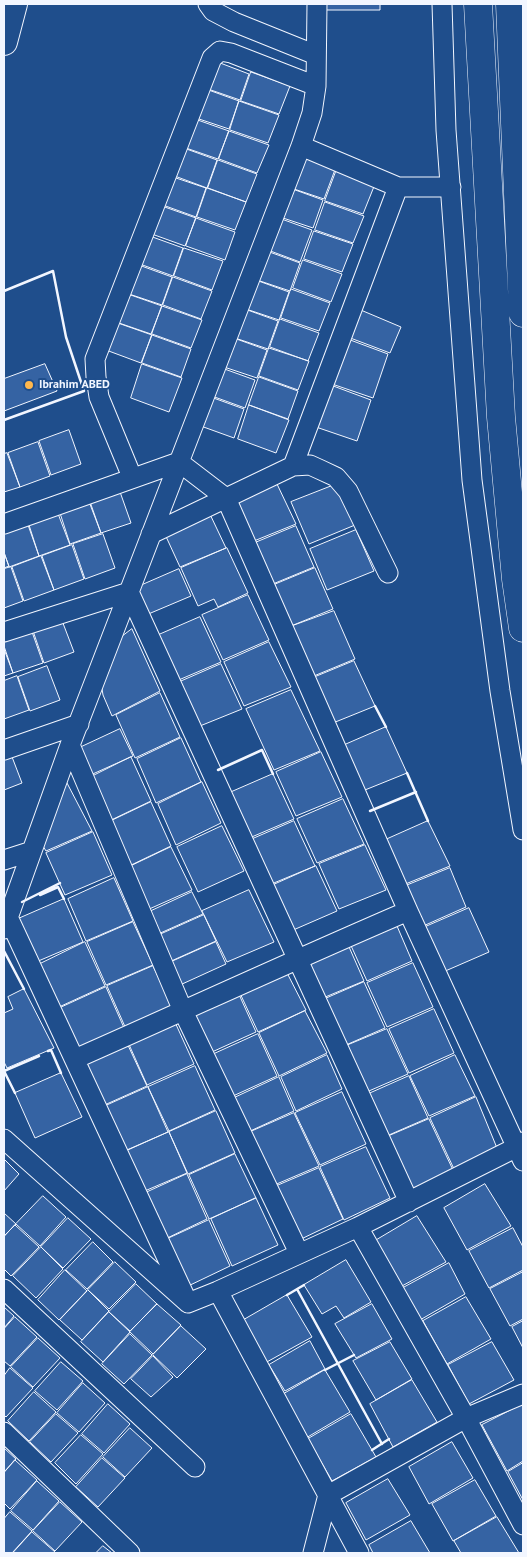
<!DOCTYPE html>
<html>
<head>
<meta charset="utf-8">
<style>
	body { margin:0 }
	#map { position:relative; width:527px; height:1557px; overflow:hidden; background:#1f4e8c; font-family:"PT Sans",sans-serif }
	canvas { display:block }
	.frame { position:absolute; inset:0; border:5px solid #f2f6ff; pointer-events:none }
</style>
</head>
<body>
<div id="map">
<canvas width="527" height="1557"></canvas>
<div class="frame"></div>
</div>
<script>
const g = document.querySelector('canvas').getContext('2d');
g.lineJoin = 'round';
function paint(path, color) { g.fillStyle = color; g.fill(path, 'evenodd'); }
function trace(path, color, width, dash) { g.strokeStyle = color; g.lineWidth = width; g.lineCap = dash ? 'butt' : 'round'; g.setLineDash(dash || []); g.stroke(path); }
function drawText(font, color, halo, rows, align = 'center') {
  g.font = font + ' "PT Sans",sans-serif'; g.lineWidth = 4; g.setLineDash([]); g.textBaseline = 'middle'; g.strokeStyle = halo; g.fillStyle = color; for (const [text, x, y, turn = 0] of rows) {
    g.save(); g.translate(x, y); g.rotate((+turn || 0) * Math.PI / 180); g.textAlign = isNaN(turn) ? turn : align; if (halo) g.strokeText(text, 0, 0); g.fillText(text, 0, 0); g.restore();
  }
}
const building = new Path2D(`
	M322,4H380V10H322Z
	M215,61L249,74L240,100L205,88Z
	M251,72L290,86L279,114L241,101Z
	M203,88L239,101L229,129L193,117Z
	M239,101L279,115L268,143L230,130Z
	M192,118L229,131L218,159L183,147Z
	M229,131L269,145L257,173L219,159Z
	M181,147L217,160L207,188L172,175Z
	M300,154L336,167L324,199L288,187Z
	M218,160L257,174L246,202L208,188Z
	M337,169L375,184L363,214L325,201Z
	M170,176L206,188L196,217L160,204Z
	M287,187L323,200L313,228L277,216Z
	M207,188L246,202L235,230L197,217Z
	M325,202L364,216L353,243L315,230Z
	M159,205L196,218L185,246L149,233Z
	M276,217L312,230L300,262L265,249Z
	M196,218L235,232L225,260L186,246Z
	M314,231L353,244L342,272L304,259Z
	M147,235L183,248L173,276L137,263Z
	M184,248L223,261L212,290L174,276Z
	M264,250L300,263L290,291L254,279Z
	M303,260L342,274L331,302L293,288Z
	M136,264L172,277L162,305L126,293Z
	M173,277L212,291L201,319L163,305Z
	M253,279L289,292L279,320L243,308Z
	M291,289L330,303L319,331L281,318Z
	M125,293L162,306L151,334L116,322Z
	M162,306L202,320L191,348L152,334Z
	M242,308L278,321L268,349L232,337Z
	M356,308L401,327L390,353L345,336Z
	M280,319L319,333L308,361L270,347Z
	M115,322L152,335L141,363L106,350Z
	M152,335L191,349L181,377L142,363Z
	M231,337L267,350L257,378L221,366Z
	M345,338L388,354L373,398L329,383Z
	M269,348L309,361L298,390L259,376Z
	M45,364L57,391L4,411V379Z
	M142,364L182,378L169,412L131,398Z
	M219,367L255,380L245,408L209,395Z
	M259,377L298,391L288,419L249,405Z
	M328,384L371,400L357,441L313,426Z
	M208,396L244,409L234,438L198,425Z
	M249,405L289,420L276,453L238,439Z
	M69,430L81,464L51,475L39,441Z
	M38,442L50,476L20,487L8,453Z
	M7,453L20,487L4,492V454Z
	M277,484L296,524L249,543L231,502Z
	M337,484L355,525L309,544L291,502Z
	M119,489L131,523L101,533L89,499Z
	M88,499L101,533L70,544L59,510Z
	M208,510L226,548L180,567L163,530Z
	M57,511L70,545L39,556L28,522Z
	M27,522L39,556L9,567L4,552V530Z
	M296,526L314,567L268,586L250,545Z
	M356,530L374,571L327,590L310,549Z
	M103,534L115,568L85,579L73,544Z
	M72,545L84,579L54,590L42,556Z
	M227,548L248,593L218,607L214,599L198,606L181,568Z
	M4,553L9,566L4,568Z
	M41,556L54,590L24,601L12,567Z
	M11,567L23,601L4,608V569Z
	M315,568L333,609L286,628L269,587Z
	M179,569L191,596L146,615L133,589Z
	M248,595L269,640L223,660L202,615Z
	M334,611L355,659L309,678L287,628Z
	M200,617L221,662L174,682L154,637Z
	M61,618L74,652L44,663L32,628Z
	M31,629L43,663L13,673L4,646V639Z
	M132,629L160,691L112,716L103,695L101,683L116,641Z
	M269,642L291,687L244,706L224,662Z
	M4,649L13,673L4,676Z
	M354,661L375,706L328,725L308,680Z
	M221,664L242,709L195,728L175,684Z
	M47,666L60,700L30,711L18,677Z
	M17,676L29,710L4,719V681Z
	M291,690L320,751L274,770L246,709Z
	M160,693L180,737L135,758L116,715Z
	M386,727L407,773L360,792L340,747Z
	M120,729L133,756L86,777L75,750Z
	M181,738L201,782L156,803L137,759Z
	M9,749L22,783L4,790V751Z
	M321,752L342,797L296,816L276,772Z
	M131,757L151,801L107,822L87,779Z
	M273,774L294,819L247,839L227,794Z
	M202,782L221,823L176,845L158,804Z
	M67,783L92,831L46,851L41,843L59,791Z
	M343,799L364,844L317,863L297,819Z
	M151,802L171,846L127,867L107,823Z
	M294,821L315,866L269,885L248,841Z
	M428,821L450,866L403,885L383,841Z
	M222,826L244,871L198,892L177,847Z
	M93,832L112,875L65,895L46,853Z
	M365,845L386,890L339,909L319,864Z
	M171,847L192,890L147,910L127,868Z
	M316,866L337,911L291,931L271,886Z
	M450,868L466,907L421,927L403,887Z
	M114,878L133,921L86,941L68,899Z
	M249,890L274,942L227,962L202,911Z
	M192,892L203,914L156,935L147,913Z
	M64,899L83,942L36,962L18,919Z
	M469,908L489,952L443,972L423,928Z
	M204,915L216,941L169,962L157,936Z
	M394,919L412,961L367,981L348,939Z
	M133,922L153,965L106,985L87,942Z
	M346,940L364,981L318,1000L300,960Z
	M85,942L105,986L59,1007L40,964Z
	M216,942L226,964L180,985L169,963Z
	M413,963L433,1007L387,1027L367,983Z
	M153,966L173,1008L126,1029L107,986Z
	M284,967L306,1010L258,1032L238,989Z
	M364,982L385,1028L339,1048L318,1002Z
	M106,987L125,1030L79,1051L60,1008Z
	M24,989L54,1048L7,1068L4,1062V1013L13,1009L8,997Z
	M237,990L256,1032L212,1052L193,1010Z
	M434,1009L454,1053L409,1073L389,1029Z
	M305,1011L327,1053L279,1076L259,1033Z
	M174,1020L194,1064L147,1085L127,1040Z
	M387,1029L408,1074L362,1094L341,1048Z
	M258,1034L277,1076L233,1096L214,1054Z
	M126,1041L147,1086L100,1107L80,1062Z
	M327,1055L342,1089L296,1111L281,1077Z
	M455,1055L475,1096L429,1116L410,1076Z
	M195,1066L215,1110L169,1131L148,1087Z
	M61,1073L82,1117L35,1138L15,1093Z
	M409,1076L428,1118L382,1138L364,1096Z
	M279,1077L294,1111L248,1132L232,1099Z
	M148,1087L168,1132L121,1153L101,1108Z
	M342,1092L366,1144L320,1165L295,1113Z
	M476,1097L497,1148L454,1169L430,1118Z
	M216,1111L235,1153L188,1174L169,1132Z
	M294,1113L319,1166L272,1186L248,1133Z
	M429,1119L453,1170L406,1192L382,1139Z
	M169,1132L187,1173L140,1193L121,1153Z
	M366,1147L390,1198L344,1220L320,1167Z
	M235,1154L256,1198L209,1219L189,1175Z
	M4,1159L19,1174L4,1191Z
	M319,1168L343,1219L297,1241L272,1188Z
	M187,1174L207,1219L161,1241L141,1195Z
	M485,1184L511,1226L467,1250L444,1208Z
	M43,1196L66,1217L40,1246L16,1224Z
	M256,1198L278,1245L232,1266L211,1219Z
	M4,1213L16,1224L4,1236Z
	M417,1216L446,1262L402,1286L375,1241Z
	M68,1218L91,1239L63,1268L41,1247Z
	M209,1220L230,1266L184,1288L163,1241Z
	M15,1225L39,1247L11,1276L4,1269V1237Z
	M513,1228L523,1247V1270L489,1288L469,1251Z
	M93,1242L113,1262L87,1289L66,1270Z
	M41,1247L63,1269L36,1298L13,1276Z
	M346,1260L371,1302L344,1318L336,1306L322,1314L304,1285Z
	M115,1262L136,1282L109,1309L88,1290Z
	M449,1263L465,1294L420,1320L403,1288Z
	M65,1270L87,1291L59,1320L38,1300Z
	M523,1272V1319L510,1326L490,1289Z
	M136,1284L157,1304L130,1331L109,1312Z
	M88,1290L109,1311L82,1340L60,1320Z
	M287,1295L312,1337L265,1363L242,1321Z
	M466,1297L491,1339L447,1364L423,1321Z
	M157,1304L181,1325L153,1354L130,1332Z
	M372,1304L392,1339L356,1358L335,1324Z
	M4,1307L14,1316L4,1328Z
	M109,1312L130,1332L103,1362L81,1342Z
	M15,1317L37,1337L10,1366L4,1361V1329Z
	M523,1321V1348L512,1327Z
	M181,1326L206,1349L177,1378L153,1355Z
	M130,1334L152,1355L124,1384L102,1364Z
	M38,1338L60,1358L33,1387L11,1367Z
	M310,1341L325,1369L285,1391L269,1365Z
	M390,1342L412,1379L376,1400L353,1361Z
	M492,1342L514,1380L469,1404L448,1365Z
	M153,1356L173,1377L151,1397L131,1379Z
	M61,1362L83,1381L57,1410L35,1391Z
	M10,1368L33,1388L6,1417L4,1415V1376Z
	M325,1370L350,1412L306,1438L282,1395Z
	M412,1380L437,1422L393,1447L370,1404Z
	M83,1383L105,1403L79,1432L57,1413Z
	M34,1392L56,1412L29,1441L8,1421Z
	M108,1404L130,1424L104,1453L82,1434Z
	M523,1404V1461L507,1471L482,1425Z
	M56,1414L78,1433L51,1462L30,1442Z
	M351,1414L376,1457L332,1481L308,1439Z
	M130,1428L152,1448L125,1477L103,1457Z
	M81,1435L103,1454L76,1484L55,1463Z
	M452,1442L473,1478L429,1504L409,1467Z
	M4,1448L16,1459L4,1472Z
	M102,1458L125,1478L98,1507L76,1487Z
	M15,1460L37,1480L10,1509L4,1503V1473Z
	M523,1463V1500L508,1472Z
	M388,1479L410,1515L366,1540L346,1503Z
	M475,1480L496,1516L453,1541L432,1504Z
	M37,1481L59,1501L33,1530L11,1511Z
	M60,1502L82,1522L55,1551L33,1531Z
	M10,1512L32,1531L12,1553H4V1519Z
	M497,1517L519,1553H461L454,1541Z
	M411,1521L430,1553H373L369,1545Z
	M32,1532L55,1552L53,1553H13Z
	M103,1546L112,1553H96Z`);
const street = new Path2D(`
	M208,4L213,11L234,22L316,55
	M442,4L446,130L472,480L500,691L523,830
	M398,187H451
	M293,466L310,465L321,470L336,477L348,491L388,573
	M132,477L99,397L96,377L95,359L212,58L220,51L231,53L316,86
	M4,524L179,462L226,498L408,911L523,1161
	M151,534L293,466L398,187L301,146
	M4,632L129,592L409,1202
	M70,745L183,1011L299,1253
	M4,750L79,724
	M4,860L32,851
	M8,917L188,1303
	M4,929L70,745L301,146L312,113L316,86L317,4
	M75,1059C186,1010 296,959 408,911
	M4,1139L188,1303L218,1291
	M358,1227L517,1147L523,1142
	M4,1289L195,1467
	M4,1432L130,1553
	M313,1553L328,1495L466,1418L523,1394
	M359,1553L218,1291L358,1227L466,1418L523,1525`);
const secondary = new Path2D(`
	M4,42L14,4`);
const highway = new Path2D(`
	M478,4L501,417L516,579L523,628
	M510,4L523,313`);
const wall = new Path2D(`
	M4,291L53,271L66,337L84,391L4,420
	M375,706L386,727
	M218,770L262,750L273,774
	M407,773L428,821
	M370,811L416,792
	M40,895L58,887L64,899
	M22,902L60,883
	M4,951L24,989
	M48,1051L51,1050L61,1073
	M15,1093L4,1071L39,1056
	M297,1289L382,1444
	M287,1295L304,1285
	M325,1370L354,1355
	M372,1450L389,1439`);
const markers = [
	[29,385,5,"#ffb74d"]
];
const poiNames = [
	["Ibrahim ABED",39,385]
];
paint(building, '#3563a3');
trace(building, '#f2f6ff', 1);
trace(street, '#f2f6ff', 21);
trace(secondary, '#f2f6ff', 28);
trace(highway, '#f2f6ff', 29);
trace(street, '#1f4e8c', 19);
trace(secondary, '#1f4e8c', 26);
trace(highway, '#1f4e8c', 28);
trace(wall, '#f2f6ff', 2.5);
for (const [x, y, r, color] of markers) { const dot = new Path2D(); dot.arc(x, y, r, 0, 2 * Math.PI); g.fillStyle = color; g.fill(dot); trace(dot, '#1f4e8c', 2); }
drawText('bold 12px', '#f2f6ff', '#1f4e8c', poiNames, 'left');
</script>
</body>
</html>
